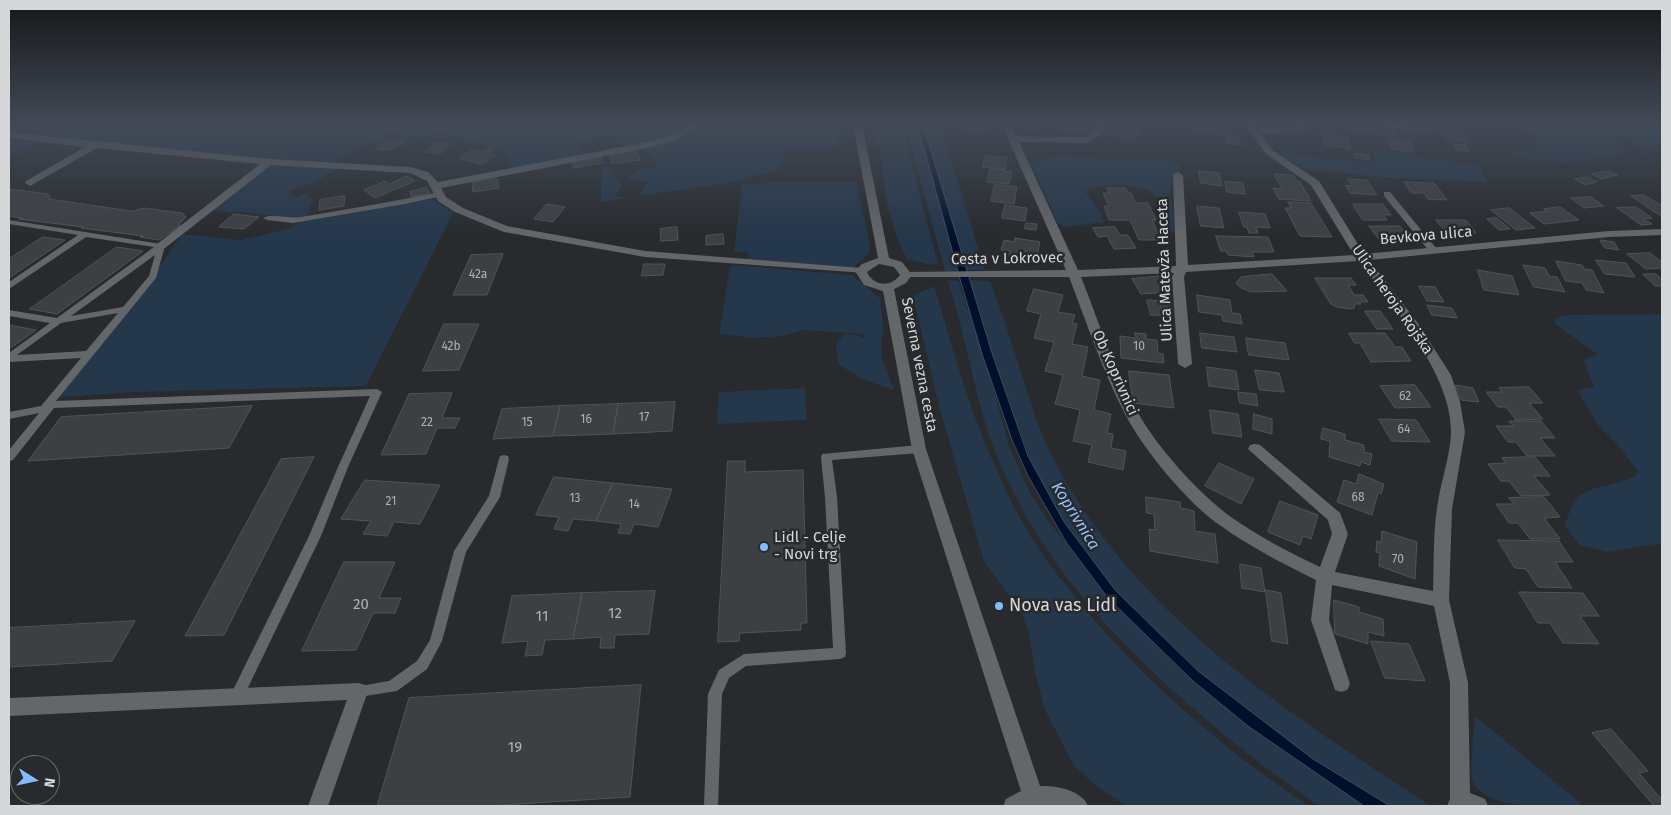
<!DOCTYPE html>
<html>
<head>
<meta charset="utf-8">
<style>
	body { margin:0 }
	#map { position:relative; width:1671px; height:815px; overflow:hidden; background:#282a2d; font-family:"Fira Sans",sans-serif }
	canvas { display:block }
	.frame { position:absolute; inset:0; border:10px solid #d5d7d9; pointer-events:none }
	.north { position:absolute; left:10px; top:755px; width:50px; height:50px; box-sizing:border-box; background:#282a2d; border:1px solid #6d6f72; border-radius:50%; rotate:100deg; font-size:14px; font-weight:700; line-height:20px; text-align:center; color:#d5d7d9 }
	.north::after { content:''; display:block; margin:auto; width:18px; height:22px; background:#83bcfb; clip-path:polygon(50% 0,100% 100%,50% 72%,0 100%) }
</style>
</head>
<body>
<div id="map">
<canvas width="1671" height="815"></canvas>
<div class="frame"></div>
<div class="north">N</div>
</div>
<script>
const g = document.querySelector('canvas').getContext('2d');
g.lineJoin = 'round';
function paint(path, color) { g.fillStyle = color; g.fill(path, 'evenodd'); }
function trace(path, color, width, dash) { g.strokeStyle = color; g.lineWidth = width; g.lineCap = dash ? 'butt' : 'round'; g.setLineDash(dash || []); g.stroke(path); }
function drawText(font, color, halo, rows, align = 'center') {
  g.font = font + ' "Fira Sans",sans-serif'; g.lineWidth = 5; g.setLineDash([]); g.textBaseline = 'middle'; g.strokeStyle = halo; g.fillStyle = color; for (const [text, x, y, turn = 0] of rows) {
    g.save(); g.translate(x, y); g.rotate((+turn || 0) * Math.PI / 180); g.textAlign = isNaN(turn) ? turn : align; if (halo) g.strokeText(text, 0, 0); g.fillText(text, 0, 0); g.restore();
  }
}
const green = new Path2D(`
	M9,125H693L670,137L626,148L619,144L612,135L578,141L577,144L586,155L511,170L505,154L471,141L436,133L424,138L389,134L334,162L273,160L48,136L53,131L9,126Z
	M700,125H837L838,129L835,148L795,150L786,152C781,185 758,168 741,181L644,195L640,194L648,182L628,178L637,170L656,168L657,165L643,148Z
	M872,125H901L938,264L930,265L907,259C897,240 890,218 886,197C882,172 881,148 872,125Z
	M905,125H918L958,271H945Z
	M923,125H940L985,270H967Z
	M1521,125H1662V143L1647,154L1624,135H1604L1627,153L1582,162L1565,163L1524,159L1511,154L1513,151H1533L1537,148C1538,137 1530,131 1521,125Z
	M9,139L36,143L9,158Z
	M1373,149L1479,166L1487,182L1381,177L1302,169L1276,152L1374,163Z
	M1056,156L1162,160L1178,163L1180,171L1172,177L1170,195L1174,220V234L1169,232C1165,222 1164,208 1158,199C1147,180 1106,185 1088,189L1086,193L1100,212L1104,222L1065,227L1057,222L1031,161Z
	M274,165L340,167L315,182L289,191L294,198L304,194L313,200L308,214L305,217L292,219L254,213L210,211L264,170Z
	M601,167H608L622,184L616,196L630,198L601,202Z
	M779,182H856L871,251L853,268L747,259L748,253L734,251L742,185Z
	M433,199L453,213L366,386L136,392L54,397L153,276L182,234L241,240L291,228L299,222Z
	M733,265L852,275L880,298L884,335H881L882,359L894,390L862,379L838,364L836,344L844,334L857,335L864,339V334L803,330L782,336L753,338L719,334L730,267Z
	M947,280L958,281L990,376L1009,446L1031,495L1047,519L1108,598L1193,681L1248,726L1364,806C1353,806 1327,809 1319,805C1310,801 1302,793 1294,788C1272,773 1251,757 1231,740C1139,665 1050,579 1002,468C975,409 969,342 947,280Z
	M970,280L990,281C1004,317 1015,354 1027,391C1033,410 1039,430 1048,448C1127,611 1285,711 1431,806H1391L1313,759L1198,671L1116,591L1064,522L1033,467L991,351Z
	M934,286C952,345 968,407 994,464C1007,494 1023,527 1042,554C1113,653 1208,740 1309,806L1125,805L1094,784L1074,766L1045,710L1035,673L1029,634L1018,603L1010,597L984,561L940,410L913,296Z
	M1662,314V543L1608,552L1580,545L1565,527C1577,474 1604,496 1639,473L1617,444L1598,425L1577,390L1594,387L1584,361L1589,357L1597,354L1554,323L1557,317L1568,315Z
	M805,388L807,420L717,424L719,392Z
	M1475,716L1584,806C1558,806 1478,813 1472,777C1470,764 1474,731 1475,716Z`);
const water = new Path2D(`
	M918,125H923L991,350L1028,456L1064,522L1116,591L1198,671L1313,759L1390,806H1364L1248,726L1193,681L1108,598L1066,542L1028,476L1012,440L983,357L962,286Z`);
const building = new Path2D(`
	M970,125H988L983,132L967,128Z
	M1022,125H1040L1037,130L1021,127Z
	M1062,125H1086L1082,133L1060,129Z
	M1114,125H1140L1136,130Z
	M1196,125H1226L1225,135L1195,131Z
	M1352,125H1373L1394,128L1395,136L1352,130Z
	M1122,128L1140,132L1134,141L1110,135L1114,130L1119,131Z
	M1440,129L1460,130L1467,141L1446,139Z
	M1323,134L1349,138L1350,149L1324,145Z
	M1228,135L1240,137V145L1227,143Z
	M1388,138L1410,141L1414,152L1391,149Z
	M388,139L404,141L393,150L377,149Z
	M435,143L450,144L440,154L425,152Z
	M1454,144L1466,145L1469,151L1457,150Z
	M474,149L480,151L489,149L492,151L490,154L496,155L482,165L459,158Z
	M637,151L640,160L612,164L610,154Z
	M1354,153L1369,155L1370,160L1355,158Z
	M986,155L1007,158L1005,170L983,167Z
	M601,156L603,163L574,168L572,160Z
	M990,169L1012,172L1009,184L987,182Z
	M1199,171L1219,173L1222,186L1201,183Z
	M1609,171L1618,175L1601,179L1592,174Z
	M1274,174L1293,175L1297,181L1300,182L1311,201L1279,199L1273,188L1282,189Z
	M407,176L415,181L375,198L364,190L385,181L389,184Z
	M1587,177L1597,182L1585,185L1575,179Z
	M497,179L499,188L473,192L472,183Z
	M1348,179L1367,180L1377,195L1350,193L1345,185L1352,186Z
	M1225,181L1243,183L1245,194L1227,192Z
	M1404,182L1434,183L1447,200L1428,199L1424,193H1412Z
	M995,184L1017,187L1014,204L991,201Z
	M427,187L430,193L412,197L410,192Z
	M1107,188H1125L1128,193H1131L1135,203H1148L1156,220H1152L1161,240H1139L1130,220H1109L1104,206H1109L1103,193H1109Z
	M9,189L48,194L50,197L49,199L131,211L145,208L182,213L186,217L178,225H181L159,240L140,237L143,236L81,228L83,227L19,219L21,218L9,216Z
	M1644,195L1659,204H1662V217L1631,196Z
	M345,196L344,206L319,210L320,200Z
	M1591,197L1604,206L1584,208L1571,198Z
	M1288,202L1311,203L1332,237L1300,236L1285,208H1291Z
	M547,204L565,207L553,222L534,219Z
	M1353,204H1383L1391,215H1383L1387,220H1363Z
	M1005,205L1027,208L1025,221L1002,218Z
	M1197,206L1219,208L1224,228L1201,226Z
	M1560,207L1579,220L1544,224L1530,213L1548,211L1544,209Z
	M1636,207L1652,218L1643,219L1652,224L1641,225L1617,208Z
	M1509,208L1535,228L1516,230L1491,210Z
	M1239,212L1265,214L1270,228L1256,227L1258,233H1249L1247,227H1244Z
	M234,214L259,217L244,229L219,227Z
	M1497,218L1510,229L1499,230L1487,219Z
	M1436,220H1466L1476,233L1446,232Z
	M1026,223L1037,224L1036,230L1025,229Z
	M1369,226H1400L1408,237H1397L1400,240L1379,239Z
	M677,227L678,240L661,241L660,229Z
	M1115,227L1120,235H1128L1136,248L1114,249L1107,236L1098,237L1093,228Z
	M723,234L724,244L706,245V236Z
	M1216,236L1268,237L1274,252H1252L1254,257L1228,255L1226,251H1221Z
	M43,237L65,240L9,278V259Z
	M1015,238L1040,242L1036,260L1009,256L1010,251L1001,250L1004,240L1015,242Z
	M1600,240L1614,242L1619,250L1605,248Z
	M117,247L143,251L57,314L30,309Z
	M1650,253L1662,262V268L1646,269L1627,254Z
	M503,254L487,295H453L471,255Z
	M1596,260L1626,263L1635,277L1605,274Z
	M1556,261L1582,265L1584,269L1592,270L1604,293L1586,290L1582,283L1566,281Z
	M644,264H665L663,275L642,276Z
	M1523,265L1545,268L1549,276L1557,277L1565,292L1534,287Z
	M1478,270L1512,276L1519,295L1484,290Z
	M1272,274L1287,291L1251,292L1241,288L1236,283L1241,277Z
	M1643,274H1656L1662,280V286H1655Z
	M1162,276L1172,292L1141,294L1132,279Z
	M1315,278H1351L1356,285H1348L1354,295H1363L1368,302H1359L1361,304H1355L1354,308L1350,309L1337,307L1331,304Z
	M1419,286L1435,287L1444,302L1427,301Z
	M1034,289L1063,295L1058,312L1075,315L1072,323L1077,324L1072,344L1088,347L1082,376L1100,380L1094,410L1111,414L1107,433L1113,434L1111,448L1126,451L1123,470L1088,462L1092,445L1073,441L1080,410L1055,404L1063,375L1045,371L1054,342L1034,338L1041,314L1027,311Z
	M1197,295L1230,300L1232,313L1240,314L1242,324L1223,321L1222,315L1199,312Z
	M1147,300L1169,301L1173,316L1151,315Z
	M1427,305L1452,308L1457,318L1432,315Z
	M1365,311H1380L1393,329H1377Z
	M444,324H479L459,370L423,371Z
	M9,325L36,330L9,349Z
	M1135,333L1146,334V339L1157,340L1158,353L1163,354L1164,363L1121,358L1120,336L1136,338Z
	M1200,333L1234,337L1237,352L1202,348Z
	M1349,333H1385L1395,347H1402L1411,361L1371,362L1360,343H1355Z
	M1246,338L1285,343L1289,360L1249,355Z
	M1207,367L1236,371L1239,390L1209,386Z
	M1255,370L1279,373L1284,392L1260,390Z
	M1129,371L1169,375L1174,408L1133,403Z
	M1415,385L1431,407L1395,408L1380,386Z
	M1455,385L1473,388L1479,402L1461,400Z
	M1529,387L1543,403H1529L1543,419L1516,420L1506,407H1498L1486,392H1502L1499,388Z
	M1238,392L1256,394L1258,406L1240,403Z
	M452,393L442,418H460L455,428H437L426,454L381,455L409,394Z
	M675,402L672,431L613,434L618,404Z
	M618,404L613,434L553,436L560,406Z
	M252,406L229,448L28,461L61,417Z
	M560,406L553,436L493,439L502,409Z
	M1210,410L1238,414L1242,437L1213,433Z
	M1254,414L1272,419V434L1253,429Z
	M1379,419L1416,420L1430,442L1392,441Z
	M1509,421H1541L1555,438H1540L1555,456H1527L1516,442H1508L1496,426H1513Z
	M1323,428L1345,434V440L1364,445V452L1372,454L1370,465L1361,462L1360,466L1329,457L1330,441L1321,439Z
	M314,457L224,635L185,636L281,459Z
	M1535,457L1550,476H1534L1550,495L1521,496L1509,481H1501L1488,464L1506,463L1502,458Z
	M728,461H745V472L803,470L807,623H801V630L740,633L739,641L718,642Z
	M1219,463L1254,479L1241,504L1205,486Z
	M1359,474L1384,484L1381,494L1378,493L1372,515L1337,502L1344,480L1356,484Z
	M554,477L613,483L596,521L573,519L568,531L554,529L559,517L536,515Z
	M365,480L440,485L420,524L394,522L387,536L363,534L371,521L341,519Z
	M613,483L672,489L658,527L634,524L630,534L618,533L621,524L596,521Z
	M1146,497L1180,502L1181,508L1194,511L1195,531L1215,534L1218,563L1150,551L1149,529L1155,530L1154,514L1147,513Z
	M1544,497L1560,517L1544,518L1560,539H1530L1518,523H1509L1496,504H1514L1509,498Z
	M1280,501L1318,515L1311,539L1303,536L1300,545L1268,532Z
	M1382,531L1417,542L1415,579L1379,566L1380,553L1376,552L1377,541L1381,542Z
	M1498,540L1559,541L1573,562H1555L1572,588L1538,587L1526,569L1515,568Z
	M344,562H395L379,598H401L395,613H373L356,650L302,651Z
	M1240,564L1261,568L1265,592L1242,588Z
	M1266,590L1281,593L1288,644L1272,641Z
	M655,591L649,634L615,635L614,648H600L601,637L573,639L582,593Z
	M1519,592L1583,593L1599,616H1580L1599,644L1563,643L1550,623H1538Z
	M582,593L573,639L545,640L542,655L525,656L528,641L502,643L512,596Z
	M1334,600L1359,607V612L1383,619L1384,636L1368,632V644L1335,634Z
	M135,621L112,661L9,667V628Z
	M1371,641L1409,644L1425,681L1385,678Z
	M641,685L630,797L487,806H377L409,698Z
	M1611,729L1648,771L1639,773L1662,800V806H1654L1592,733Z`);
const service = new Path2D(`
	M1380,125H1400L1431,128L1434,130L1431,132L1383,127Z
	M439,192L443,194L442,196L405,204L293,223L267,220L263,218C270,213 291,219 301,217C347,209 393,202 439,192Z
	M1384,192H1390L1436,248V252H1430L1384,196Z
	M9,220L161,244L165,246L156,278L56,401L377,389L382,392L348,467L321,536L242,700L237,702L232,700L230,696L309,536L338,467L370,396L54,408L13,460L9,461V450L39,413L9,419V412L41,406L81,358L9,362V353L50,323L9,316V310L57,318L154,247L86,237L9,289V282L78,235L9,224ZM155,255L149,276L123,307L71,316ZM118,313L86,351L17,355L61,323Z
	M919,445L923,446L924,449L923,452L919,453L832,460L837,497L846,653L845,657L840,659L746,666L729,678L722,694L718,806H704L708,694L719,670L744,654L833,648L825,497L821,457L822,454Z
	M504,455L508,456L509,459L500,497L466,552L442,641L427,669L397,691L359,697L354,695L352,691L354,687L389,681L417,661L430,640L454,551L489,496L499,459L500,456Z`);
const minor = new Path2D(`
	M691,125H703L673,141L642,149L441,188L446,197L463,208L507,226L645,251L861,268L865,269L867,271L865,273L645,257L504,232L455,212L438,201L427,181L410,173L271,165L165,248H157L155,246L157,244L260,164L97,148L30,186L25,183L26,181L85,147L9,138V132L269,159L411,167L428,172L438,182L642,143L667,137Z
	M1002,125H1010L1016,136L1085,137L1092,133L1095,125H1104L1099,136L1087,143L1019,142L1078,270L1176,266L1173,175L1178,172L1183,175L1188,265L1354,255L1311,185L1266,154L1246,125H1254L1258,129L1311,125L1310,127L1296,132L1261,134L1272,150L1319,181L1364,254L1609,231L1662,229V235L1609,237L1369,260L1417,322L1451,375L1460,402L1465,432L1452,509L1449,600L1468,683L1470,793L1485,799L1488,806H1447L1450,799V683L1434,606L1332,585L1329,620L1350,684L1347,690L1341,692L1335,690L1311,620L1316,580C1284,564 1250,547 1221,526C1188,504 1143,449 1125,414C1102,370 1087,323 1069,277H902L900,275L902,273L906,272L1066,270ZM1358,261C1391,304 1453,376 1451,433C1450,458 1440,483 1437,508C1433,535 1434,564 1433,591L1335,572L1348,534L1340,513L1260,445L1255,444L1250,445L1248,449L1328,520L1332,534L1320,567C1290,553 1258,536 1231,517C1198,493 1158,448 1138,413C1114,371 1099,322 1081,277L1174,273L1172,277L1178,364L1185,368L1192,364L1184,277L1186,272Z
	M359,683L365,685L368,691L328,806H308L347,700L9,716V698Z`);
const tertiary = new Path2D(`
	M853,125H862L889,258L902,262L912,275L906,283L894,289L926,449L1040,786C1055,785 1082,790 1088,806H1003L1006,799L1021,791L912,449L883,291L864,285L855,271L862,264L878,258ZM879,264L894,267L900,275C891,288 873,286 867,272Z`);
const markers = [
	[764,547,5,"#83bcfb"],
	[999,606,5,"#83bcfb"]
];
const numberNames = [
	["42a",478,275],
	["42b",451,347],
	["10",1139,347],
	["62",1405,397],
	["17",644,418],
	["16",586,420],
	["22",427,423],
	["15",527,423],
	["64",1404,430],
	["68",1358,498],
	["13",575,499],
	["21",391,502],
	["14",634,505],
	["70",1398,560]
];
const streetNames = [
	["Bevkova ulica",1426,236,-5],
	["Cesta v Lokrovec",1007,259,-1],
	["Ulica Matevža Haceta",1165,270,-92],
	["Ulica heroja Rojška",1392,300,55],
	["Severna vezna cesta",919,365,79],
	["Ob Koprivnici",1115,373,66]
];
const poiNames = [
	["Lidl - Celje",774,538],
	["- Novi trg",774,555]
];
const nearNumbernames = [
	["20",361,605],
	["12",615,614],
	["11",542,617],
	["19",515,748]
];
const waterNames = [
	["Koprivnica",1075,516,58]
];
const nearPoinames = [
	["Nova vas Lidl",1009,606]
];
paint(green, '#24374b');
paint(water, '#00102c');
trace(water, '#404c60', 1);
paint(building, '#3d4043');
trace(building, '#515457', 1);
paint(service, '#64676a');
paint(minor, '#64676a');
paint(tertiary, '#64676a');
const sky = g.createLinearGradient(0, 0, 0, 239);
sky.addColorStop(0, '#161719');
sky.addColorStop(0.52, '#424a57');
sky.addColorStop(1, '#424a5700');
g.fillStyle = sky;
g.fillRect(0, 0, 1671, 239);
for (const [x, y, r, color] of markers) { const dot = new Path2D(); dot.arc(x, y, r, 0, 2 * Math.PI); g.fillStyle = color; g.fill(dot); trace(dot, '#282a2d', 2); }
drawText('12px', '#afb1b4', null, numberNames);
drawText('15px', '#d5d7d9', '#282a2d', streetNames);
drawText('15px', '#d5d7d9', '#282a2d', poiNames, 'left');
drawText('15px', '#afb1b4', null, nearNumbernames);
drawText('italic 16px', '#91c3fa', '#282a2d', waterNames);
drawText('18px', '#d5d7d9', '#282a2d', nearPoinames, 'left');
</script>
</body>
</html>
